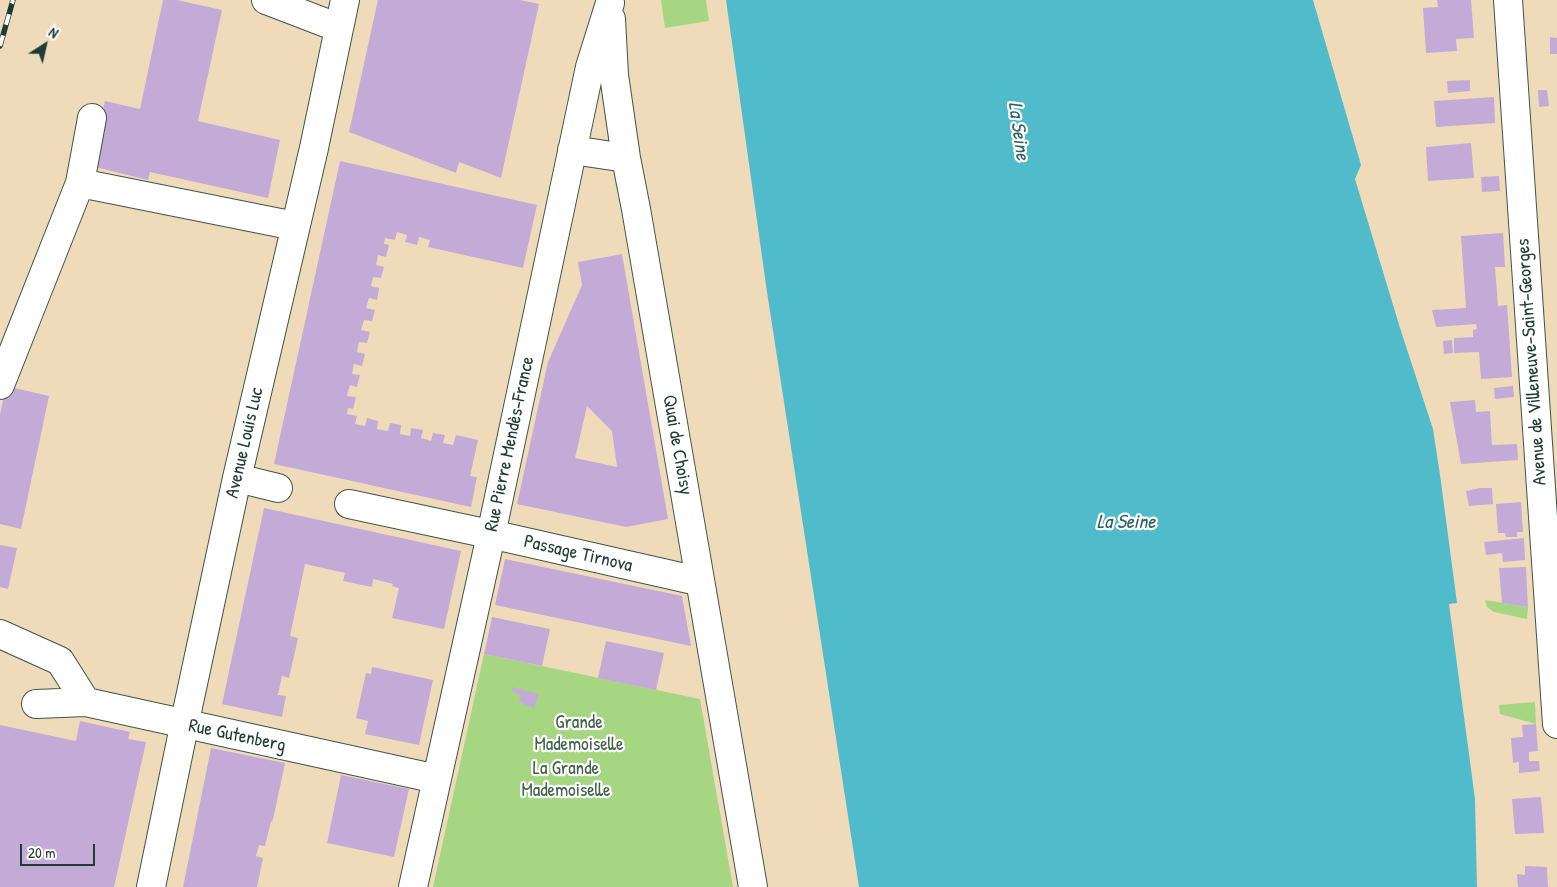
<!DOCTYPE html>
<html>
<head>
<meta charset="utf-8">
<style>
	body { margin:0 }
	#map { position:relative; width:1557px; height:887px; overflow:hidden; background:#efdbba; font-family:"Patrick Hand",sans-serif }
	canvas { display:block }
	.north { position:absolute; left:20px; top:20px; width:50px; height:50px; -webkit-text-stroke:4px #fff; paint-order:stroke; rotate:35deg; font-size:14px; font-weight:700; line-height:20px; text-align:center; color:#1f3d34 }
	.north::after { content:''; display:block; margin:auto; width:18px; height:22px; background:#1f3d34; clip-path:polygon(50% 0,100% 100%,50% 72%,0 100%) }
	.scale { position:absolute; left:20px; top:844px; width:75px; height:22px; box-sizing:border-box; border:2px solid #1f3d34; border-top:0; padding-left:6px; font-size:15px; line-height:18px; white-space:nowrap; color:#1f3d34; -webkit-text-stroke:4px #fff; paint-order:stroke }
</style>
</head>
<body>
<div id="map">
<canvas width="1557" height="887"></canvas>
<div class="north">N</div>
<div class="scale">20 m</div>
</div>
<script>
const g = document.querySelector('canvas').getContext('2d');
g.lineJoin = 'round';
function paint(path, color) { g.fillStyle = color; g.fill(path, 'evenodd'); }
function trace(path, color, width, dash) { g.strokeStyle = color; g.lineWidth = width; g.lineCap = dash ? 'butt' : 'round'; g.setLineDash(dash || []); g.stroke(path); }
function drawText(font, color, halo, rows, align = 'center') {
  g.font = font + ' "Patrick Hand",sans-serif'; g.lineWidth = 4.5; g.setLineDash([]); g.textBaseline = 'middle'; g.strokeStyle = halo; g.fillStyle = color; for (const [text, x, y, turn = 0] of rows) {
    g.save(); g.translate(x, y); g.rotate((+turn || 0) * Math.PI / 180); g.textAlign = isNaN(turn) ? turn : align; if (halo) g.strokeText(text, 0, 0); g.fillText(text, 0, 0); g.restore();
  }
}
const green = new Path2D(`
	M661,0H706L709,21L665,28Z
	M1485,600L1528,607L1527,619L1494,612L1487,607Z
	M484,654L700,699L733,887H433Z
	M1535,702L1536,724L1500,714L1499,705Z`);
const water = new Path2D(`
	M726,0H1313L1361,165L1355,179L1400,328L1433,429L1440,475L1457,603L1449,604L1475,799L1477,887H859L767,292Z`);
const building = new Path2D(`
	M163,0H177L222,10L198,121L280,140L268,198L150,172L148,180L91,166L105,101L140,109Z
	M378,0H520L539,4L501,178L459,162L456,173L349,132Z
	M1437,0H1471L1474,38L1456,39L1457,51L1426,53L1423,8L1438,7Z
	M1550,37L1557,38V54H1550Z
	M1470,80V91L1448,93L1447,81Z
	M1538,90H1547L1549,106L1539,107Z
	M1494,97L1495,123L1436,127L1434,101Z
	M1471,143L1474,178L1428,181L1426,147Z
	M340,161L537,205L523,268L428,247L430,240L419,237L417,245L405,242L407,235L397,232L395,240L385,238L384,244L389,245L386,257L378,255L376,265L384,267L381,278L373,277L371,286L379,288L377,300L369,298L366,308L375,310L372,321L364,320L361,330L370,332L367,343L359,342L357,352L365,354L362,366L354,364L352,374L360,375L357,387L350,385L347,396L356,397L353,409L348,408L347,414L357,416L355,424L365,426L367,418L378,421L377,429L388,431L390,423L401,425L400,434L410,436L411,428L423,430L421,438L431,441L433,433L445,435L443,443L453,445L456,435L478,440L470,476L477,477L471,507L274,464Z
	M1499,176L1500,191L1482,192L1481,177Z
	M1503,233L1505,267H1495L1498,306L1507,305L1512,377L1481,379L1479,352L1454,353V338L1473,337V330L1477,329L1476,324L1436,327L1432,310L1466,308L1461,236Z
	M622,254L668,519L626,527L517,504L548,362L582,285L578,262ZM587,406L612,431L617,467L575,458Z
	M1452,340L1453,353L1444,354L1443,341Z
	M6,386L49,396L21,529L0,524V414Z
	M1513,386L1514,397L1495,399L1494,388Z
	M1475,400L1476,412L1490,411L1492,445L1517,444L1518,460L1461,464L1450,402Z
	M1480,488H1492L1493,504L1469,506L1466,491Z
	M1521,502L1523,532H1517V537H1506L1505,533H1498L1496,504Z
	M264,508L461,551L444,629L392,618L399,588L392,586L393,584L373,579L372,587L343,581L345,573L305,564L290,636L298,638L289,678L282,676L278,695L286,696L282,717L222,704Z
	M1524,538L1525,560L1503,562L1502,553L1486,555L1484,542Z
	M0,545L17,548L8,589L0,587Z
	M505,559L682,596L691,646L495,605Z
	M1526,567L1528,607L1502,603L1499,568Z
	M492,617L550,629L542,666L484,654Z
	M606,641L664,653L656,690L598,678Z
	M372,667L433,680L419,745L365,734L368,721L356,718L366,673L371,674Z
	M512,687L539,694L534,708L519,702L521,695L512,692Z
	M80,721L130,732L128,739L146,742L114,887H0V725L76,741Z
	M1536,724L1538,751L1529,752V761H1539L1540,771L1519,773V762L1513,763L1511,738L1523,737L1522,725Z
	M211,748L285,763L274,815L272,822L271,821L265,846L259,845L256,856L263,858L257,887H183Z
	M341,775L409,789L394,857L327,843Z
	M1541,797L1544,833L1515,834L1512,799Z
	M1525,866L1547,867L1548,887H1518L1517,874L1525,875Z`);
const minor = new Path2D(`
	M266,0L339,28
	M611,19L614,75L626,158L636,209L753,887
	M572,150L626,158
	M80,183L92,118
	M0,385L80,183L295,226
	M237,478L278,488
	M349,504L508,538L689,579
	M0,634L60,661L86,702
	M36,704L86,702L437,779
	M151,887L188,707L237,478L314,148L345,0
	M413,887L491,535L590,67L610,3`);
const major = new Path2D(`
	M1508,0L1557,724`);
const rail = new Path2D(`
	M0,46L13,0`);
const streetNames = [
	["Avenue de Villeneuve-Saint-Georges",1532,362,-94],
	["Avenue Louis Luc",245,443,-77],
	["Rue Pierre Mendès-France",510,444,-78],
	["Quai de Choisy",677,445,80],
	["Passage Tirnova",578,554,13],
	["Rue Gutenberg",237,736,12]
];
const parkNames = [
	["Grande",579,723],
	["Mademoiselle",579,745],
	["La Grande",566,769],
	["Mademoiselle",566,791]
];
const waterNames = [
	["La Seine",1018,131,82],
	["La Seine",1126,523]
];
paint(green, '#a7d683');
paint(water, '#50bccb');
paint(building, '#c4abd7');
trace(minor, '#3e5548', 30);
trace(major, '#3e5548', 30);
trace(minor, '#fff', 28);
trace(major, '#fff', 28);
trace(rail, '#1f3d34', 5.5);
trace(rail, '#fff', 4, [11]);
drawText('19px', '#1f3d34', '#fff', streetNames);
drawText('19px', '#416348', '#fff', parkNames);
drawText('italic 20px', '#2e6361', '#fff', waterNames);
</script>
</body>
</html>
